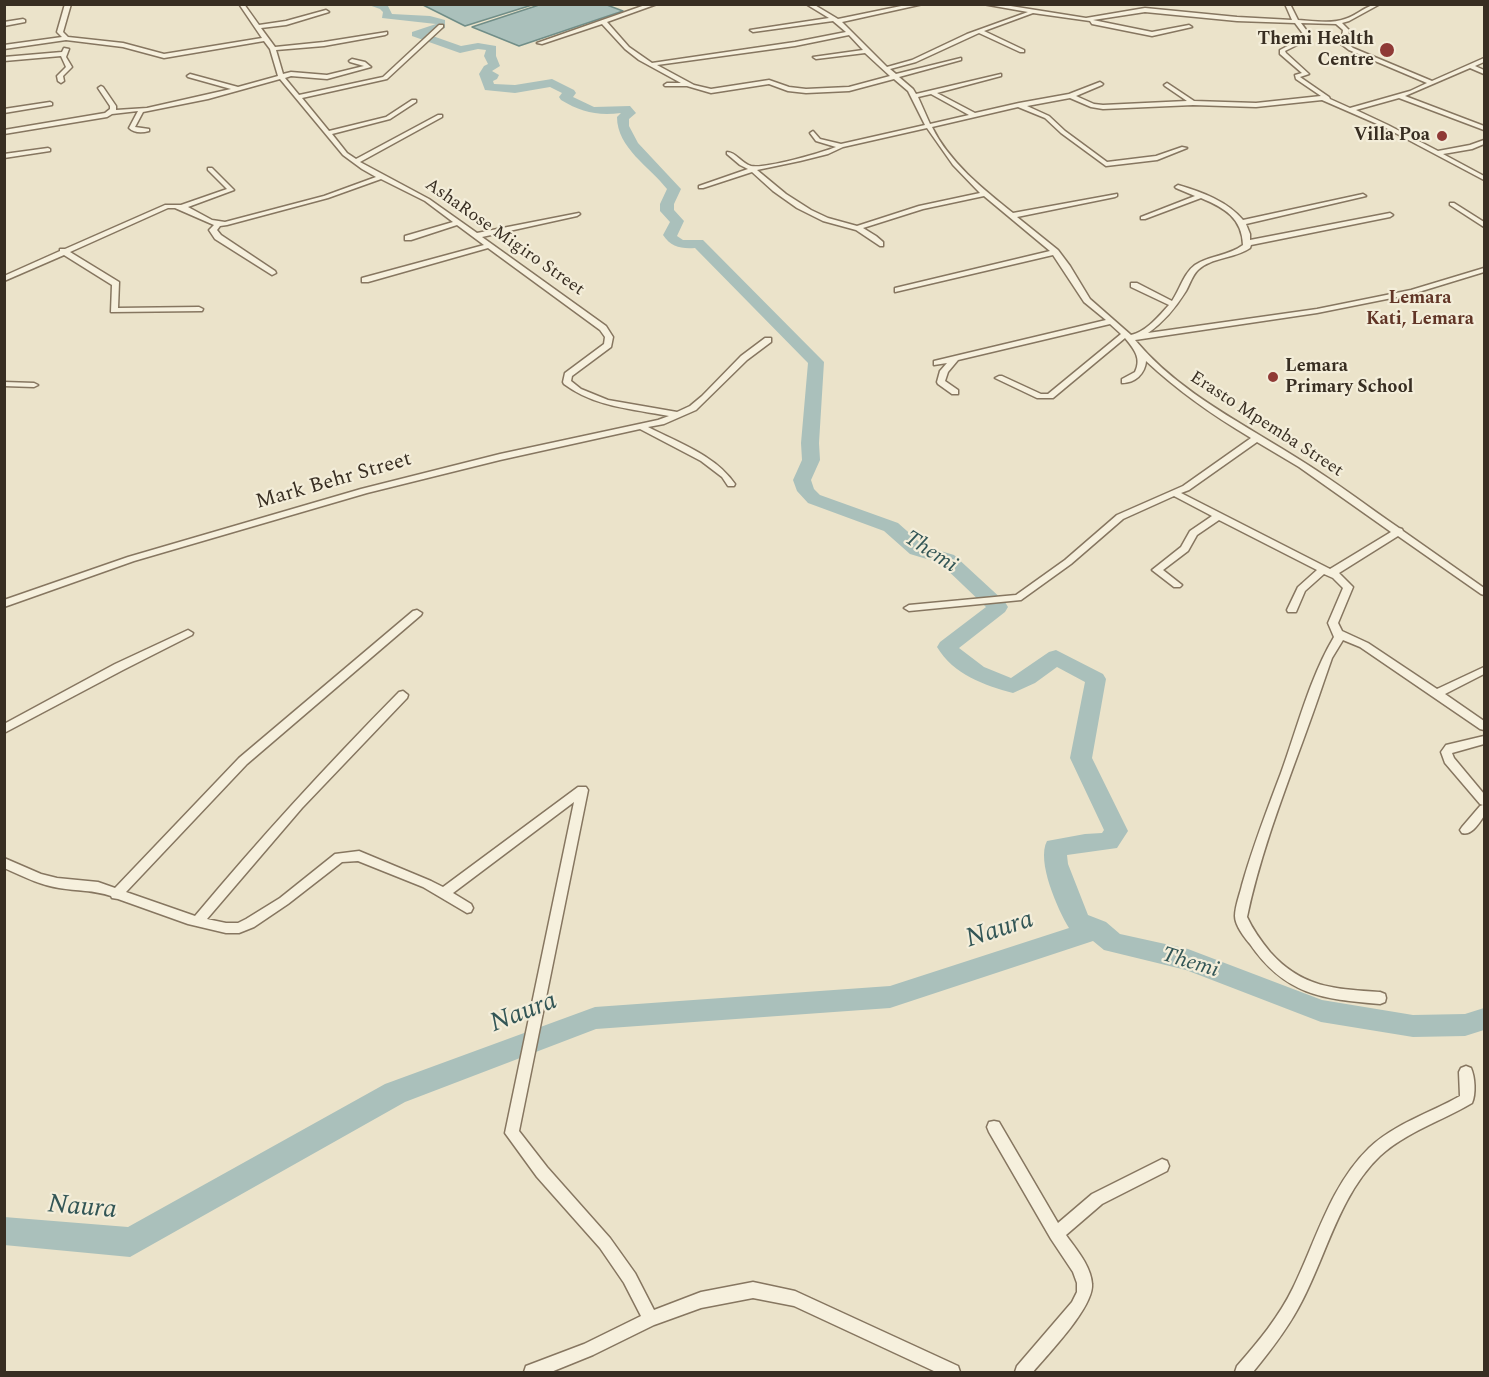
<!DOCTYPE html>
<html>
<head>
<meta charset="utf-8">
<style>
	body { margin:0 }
	#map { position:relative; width:1489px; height:1377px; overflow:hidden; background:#ebe3ca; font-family:Spectral,serif }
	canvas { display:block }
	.frame { position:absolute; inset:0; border:6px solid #382e22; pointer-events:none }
</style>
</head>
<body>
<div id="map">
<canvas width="1489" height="1377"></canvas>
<div class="frame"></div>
</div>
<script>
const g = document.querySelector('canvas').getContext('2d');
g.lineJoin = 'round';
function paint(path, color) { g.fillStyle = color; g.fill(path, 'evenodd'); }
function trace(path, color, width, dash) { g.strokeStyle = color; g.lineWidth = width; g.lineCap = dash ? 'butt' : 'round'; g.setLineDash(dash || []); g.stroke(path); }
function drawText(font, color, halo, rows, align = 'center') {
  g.font = font + ' Spectral,serif'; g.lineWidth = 4.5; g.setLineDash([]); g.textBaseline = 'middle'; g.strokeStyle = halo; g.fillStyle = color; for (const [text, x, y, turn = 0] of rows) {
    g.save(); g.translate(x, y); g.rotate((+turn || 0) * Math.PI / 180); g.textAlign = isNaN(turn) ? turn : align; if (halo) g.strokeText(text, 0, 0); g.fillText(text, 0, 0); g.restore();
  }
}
const water = new Path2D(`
	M542,4L607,5L623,11L519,46L472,27Z
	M423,5H532L465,26Z`);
const river = new Path2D(`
	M366,4H387L392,14L430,16L445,20V28L427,34L461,46L478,43L496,46V56L500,66L492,71L499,75L497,79L493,81L494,84L515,85L552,79L574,90L576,93L573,97L594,107L630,106L636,113L629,119V126L638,143L681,189L674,204V210L684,221L677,236L683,240H703L824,362L819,443L820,460L811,480L814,489L820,495L898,523L924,546L954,555L1005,602L1008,607L1005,612L959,648L984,667L1011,678L1049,652L1056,650L1103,674L1106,679L1092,758L1128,831L1117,848L1067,855L1068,864L1088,915L1106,922L1120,934L1188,949L1322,1000L1413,1015L1465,1014L1484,1008V1030L1465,1036L1413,1037L1321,1022L1186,970L1104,950L1093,941L890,1008L596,1029L405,1102L130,1257L4,1245V1217L128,1227L385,1084L595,1007L890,986L1069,928C1058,910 1036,861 1047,841L1085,834L1102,833L1104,830L1070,758L1085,682L1057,667L1035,683L1013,693C984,685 954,675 937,647L940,642L986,607L940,563L910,554L884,531L808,503L797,491L793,480L802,460L801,443L808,363L695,248C681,249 671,247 663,235L670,222L660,211V204L667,189C650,167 617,148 617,117L621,113C597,116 581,112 561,100L559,97L562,93L550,87L515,93L485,90L479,74L484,66L488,64L484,56L486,50L478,49L460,53L412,36V32L436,24L382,18L383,12L380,9Z`);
const minor = new Path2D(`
	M65,4H71L63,32L68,37L123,43L164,54L262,38L239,4H244L259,25L286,21L326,10L329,12L286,25L261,28L275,47L324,42L387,32V34L385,35L324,46L276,50L283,74L291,72L327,75L364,66L350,62L349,61L352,59L365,62L371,67L327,79L291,76L285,78L299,95L383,77L439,25H443V27L387,79L302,98L329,131L386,117L412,100H416V102L390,119L332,134L347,153L356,159L438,115H442V117L360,162L429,199L477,233L579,213L580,214L577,216L482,237L606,326L613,337L611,347L572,376L571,381L581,389L608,400L677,412L690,406L702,396L741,356L765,338H771V342L747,360L696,410L664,424L648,427C679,443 715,455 735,484L734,486H728L722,477L701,461L640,429L500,460L367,493L134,561L4,607V600L128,557L361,489L500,454L658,420L669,416C632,409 595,407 564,384L563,382L565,373L604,344L605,337L600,330L488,248L368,282H362V278L484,245L457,225L411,240H405V236L453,222L425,201L381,179L328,198L227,225L220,226L217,230L221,235L275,271L276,273L272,275L215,239L209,230L214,225L175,208H168L70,252L119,282L118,308L199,307L203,309L202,311L111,312L112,285L64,255L4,281V276L60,251V249H65L165,205H181L227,189L208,170V168H212L234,190L188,207L212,220L225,222L324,196L376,177L362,169L343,155L280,79L208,99L143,112L135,127L149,129V131C142,133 134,133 129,128L138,111L112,114L107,117L4,134V130L105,113L110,109V106L98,88L101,86L103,87L116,106V110L147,108L231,89L188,77L187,76L190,74L238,87L278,76L270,49L264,41L164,58L123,47L66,40L4,49V45L62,37L57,32Z
	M648,4H657L607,22L629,47L652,63L795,42L846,32L833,21L753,32L750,30L829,18L806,4H813L838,19L911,4H923L842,22L887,67L912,60L967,34L1028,12L983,4H998L1086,18L1145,8L1237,17L1292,20L1285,4H1290L1298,20C1313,21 1331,24 1345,19C1358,15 1367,4 1380,4L1349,21L1342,23L1349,30L1347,43L1353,48L1432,81L1484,58V62L1475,66L1484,70V74L1470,68L1405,96L1484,126V130L1399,98L1356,110L1388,125L1438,151L1470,145L1484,140V144L1472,149L1443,154L1484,176V180L1384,127L1322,100L1256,107L1193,105L1103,109L1091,107L1070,98L1027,106L1049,116L1065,131L1107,162L1156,156L1182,147L1187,148L1157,160L1106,166L1061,133L1045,118L1018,107L932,127C949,162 983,189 1013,213L1117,194V196L1115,197L1017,217L1058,250L1070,266L1090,299L1131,335C1146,332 1159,316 1169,305L1131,287V283H1137L1172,301C1180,289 1184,273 1195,265C1210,255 1229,256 1243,245C1242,218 1225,208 1201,198L1145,219H1141V217L1195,196L1176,188L1175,187L1178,185C1202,192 1227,201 1243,220L1363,194L1366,196L1246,224L1250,234V240L1390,213L1393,215L1390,217L1251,245L1250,248C1234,259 1212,257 1198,270C1192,276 1190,284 1186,291C1176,307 1164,322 1148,333L1317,309L1411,290L1484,268V272L1412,294L1317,313L1135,340C1180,394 1246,425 1305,463C1337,483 1367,506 1399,528L1402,529L1403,531L1484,588V595L1481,594L1398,536L1339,573L1353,587L1338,623L1342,631L1368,643L1437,689L1484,667V674L1445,694L1484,721V730L1480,729L1360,647L1343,640L1332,658L1324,681C1298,759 1264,836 1247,917C1253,930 1261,941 1270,952C1302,988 1335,989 1380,992L1385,994L1386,998L1385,1002L1380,1004C1322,999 1285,995 1250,944C1244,937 1235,925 1235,916C1235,906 1240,894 1242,885C1253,846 1267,810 1281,773C1297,729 1310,677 1334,637L1328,623L1343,588L1333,578L1324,574L1305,591L1296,612H1288L1287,610L1298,587L1317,570L1219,520L1197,535L1188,551L1163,570L1182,585L1180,587H1174L1152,570L1181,547L1190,531L1212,516L1174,496L1123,519L1071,564L1021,600L909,611L904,608L909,605L1016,595L1065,560L1117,515L1183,486L1251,438C1214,416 1178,391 1146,361C1145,374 1135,383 1122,383V379L1135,372C1142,358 1134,349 1125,338L1053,398H1037L995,378L999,376H1002L1041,394H1048L1121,334L1110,324L958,360L948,372L945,381L958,390V394H952L938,384L937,382L940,371L947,363L934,365V361L1106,320L1084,302L1053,255L895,292V288L1050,251L984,196L923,209L863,228L876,236L883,242V246H880L856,230L823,221L797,208L773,191L752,172L703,188H699V186L748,169L740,165L727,154V152C736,152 741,163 751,166C765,169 821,153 836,147L816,141L810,133L813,131L820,139L841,144L925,125L908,91L894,79L849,91L806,93L788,91L769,84L711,93L687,86H665L664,85L667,83H681L639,60L625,49L602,24L542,44L537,43ZM1145,12L1237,21L1295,23L1304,35L1301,39L1280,50V54L1302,73L1295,75L1296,79L1321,96L1256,103L1194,101L1167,83L1164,85L1165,86L1187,101L1103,105L1094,104L1076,96L1102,85L1103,84L1100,82L1069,94L1019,103L975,113L937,93L1001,76V74L916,94L913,89L899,77L961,60V58L896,74L890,69L916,62L979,33L1020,52H1024V50L984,31L1033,13L1090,21L1092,24L1152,36L1192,27L1189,25L1152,32L1093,20ZM1301,23L1336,24L1343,30L1341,44L1349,50L1427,83L1410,91L1350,108L1330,99L1329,97L1300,77L1309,74L1286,53L1285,51L1305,41L1310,35ZM849,35L863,50L813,57L816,59L865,53L890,76L849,87L806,89L789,87L769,80L711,89L694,85L657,65L795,46ZM931,94L969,115L930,124L918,97ZM927,128L953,165L980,193L919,206L857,226L828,218L811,210L786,194L757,170L800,161L828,154L843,147ZM1257,442L1299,467L1391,532L1330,569L1181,493L1189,490Z
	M23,19L25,20V22L4,26V22Z
	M64,48L69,49L66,57L72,67L63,76L64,81L61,83L58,81L57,76L66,67L61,56L4,61V57L62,52Z
	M50,102L52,103V105L4,113V109Z
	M48,148L50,149V151L4,158V154Z
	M1450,203H1454L1484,222V227L1450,205Z
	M4,382L34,383L38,385L34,387L4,386Z
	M417,610L422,613L421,615L247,764L126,892L195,916C260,838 328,764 399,692L403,691L408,695L407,698L302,808L207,919L226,923H238L246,919L280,898L335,854L359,851L431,881L443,887L578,787H586L588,790L519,1131L547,1167L610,1238L635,1273L654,1310L701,1292L753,1282L795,1291L958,1366L960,1372H936L794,1306L753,1298L701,1308L654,1325L593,1355L551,1372H524L526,1366L584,1344L641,1316L624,1283L600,1248L537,1177L505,1133L574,802L453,893L471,904L473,908L471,912L467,913L423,887L358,861L342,862L288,904L254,927L239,933H226L188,924L118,899L112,898L111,896C94,890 77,891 59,888C40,885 22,876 4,868V858L41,874L57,878L98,882L115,888L239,758L413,611Z
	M188,630L193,633L192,635L123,670L4,733V724L115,664Z
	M1484,736V744L1452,753L1454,758L1484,794V816C1479,823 1472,836 1462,833L1460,830L1462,827L1480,806L1483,805L1480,804L1445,763L1441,752L1446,745Z
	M1466,1066L1471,1068C1475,1077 1476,1094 1472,1103C1442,1121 1406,1132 1380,1156C1340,1194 1327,1253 1302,1301C1289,1327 1271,1350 1253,1372H1235L1237,1366C1258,1342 1279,1317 1293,1288C1316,1241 1330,1186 1369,1148C1394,1124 1430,1113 1460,1096L1459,1072L1461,1068Z
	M994,1121L999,1122L1058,1223L1092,1194L1162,1159L1167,1161L1169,1166L1167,1171L1102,1204L1066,1235C1076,1249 1091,1266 1092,1284C1094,1307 1048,1354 1033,1372H1015L1017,1366L1072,1302L1077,1292V1283L1073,1272L1051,1239L989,1132L987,1127L989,1122Z`);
const markers = [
	[1387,50,8,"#8f3a36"],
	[1442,136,6,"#8f3a36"],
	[1273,377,6,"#8f3a36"]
];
const farPoinames = [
	["Themi Health",1374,40],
	["Centre",1374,61],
	["Villa Poa",1430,136],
	["Lemara",1285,367,"left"],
	["Primary School",1285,388,"left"]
];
const farStreetnames = [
	["AshaRose Migiro Street",504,238,35],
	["Erasto Mpemba Street",1266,425,33]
];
const farNeighbourhoodnames = [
	["Lemara",1420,299],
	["Kati, Lemara",1420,320]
];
const streetNames = [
	["Mark Behr Street",334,482,-16]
];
const waterNames = [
	["Themi",930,553,33],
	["Themi",1190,964,17]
];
const nearWaternames = [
	["Naura",1000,931,-18],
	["Naura",524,1014,-21],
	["Naura",82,1209,5]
];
paint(water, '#aac0bb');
trace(water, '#718e88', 1.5);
paint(river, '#aac0bb');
trace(minor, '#867660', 3);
paint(minor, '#f6f0dd');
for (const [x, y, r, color] of markers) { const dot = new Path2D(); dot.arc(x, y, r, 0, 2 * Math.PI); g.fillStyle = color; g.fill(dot); trace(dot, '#f3edd9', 2); }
drawText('bold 18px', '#382e22', '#f3edd9', farPoinames, 'right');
drawText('18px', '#382e22', '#f3edd9', farStreetnames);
drawText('bold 18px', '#613526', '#f3edd9', farNeighbourhoodnames);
drawText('21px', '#382e22', '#f3edd9', streetNames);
drawText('italic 22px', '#335656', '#f3edd9', waterNames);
drawText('italic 27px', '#335656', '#f3edd9', nearWaternames);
</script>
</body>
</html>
